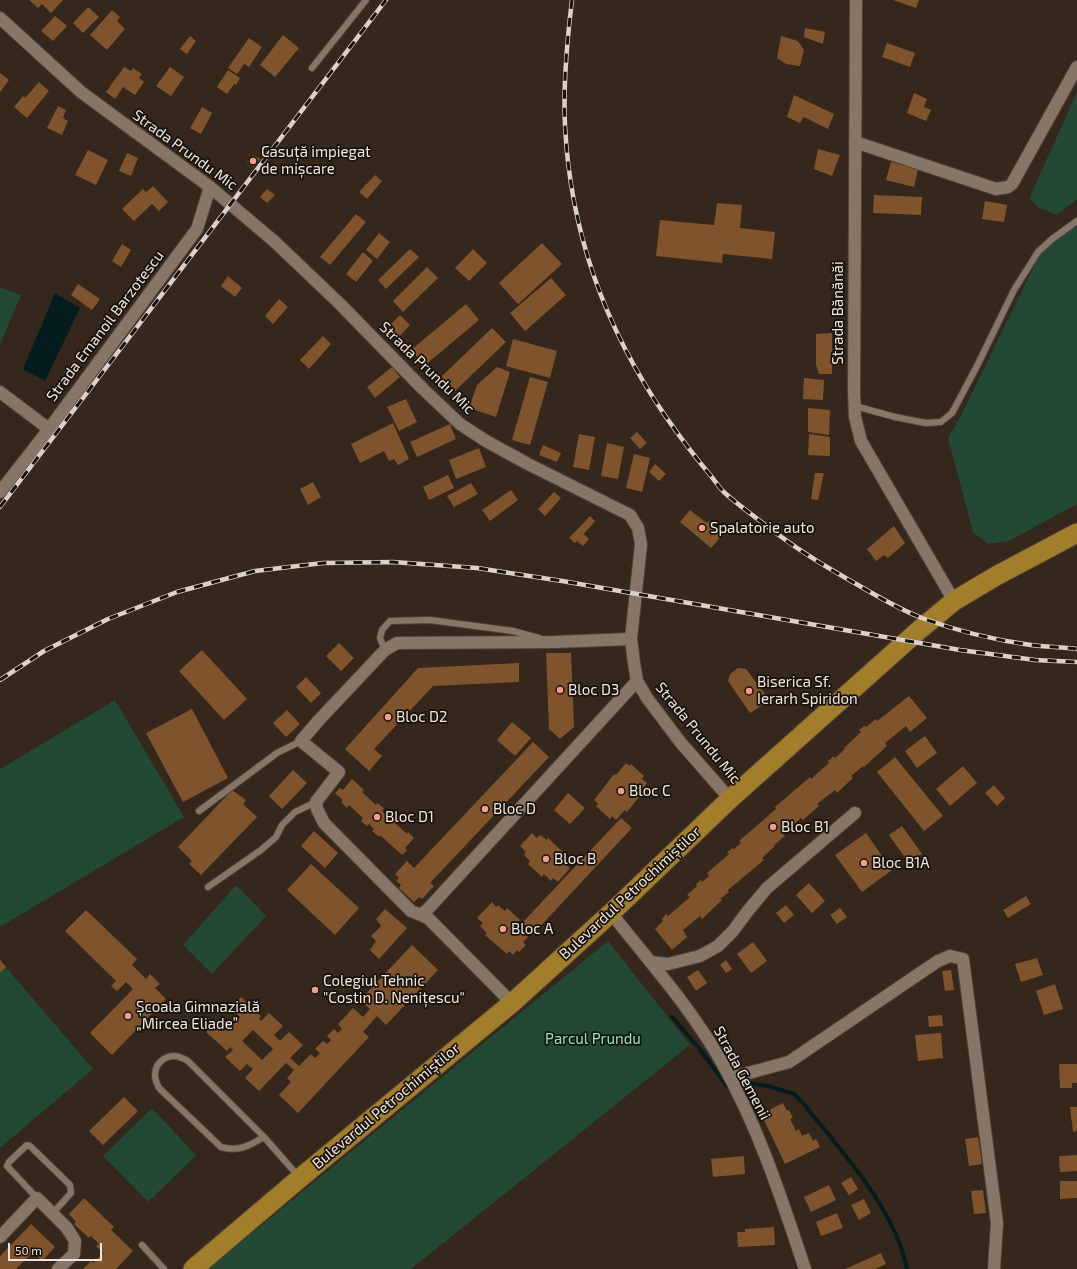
<!DOCTYPE html>
<html>
<head>
<meta charset="utf-8">
<style>
	body { margin:0 }
	#map { position:relative; width:1077px; height:1269px; overflow:hidden; background:#35271b; font-family:"Exo 2",sans-serif }
	canvas { display:block }
	.scale { position:absolute; left:8px; top:1243px; width:94px; height:18px; box-sizing:border-box; border:2px solid #f0e6df; border-top:0; padding-left:5px; font-size:12px; line-height:14px; white-space:nowrap; color:#f0e6df; -webkit-text-stroke:3px #18120c; paint-order:stroke }
</style>
</head>
<body>
<div id="map">
<canvas width="1077" height="1269"></canvas>
<div class="scale">50 m</div>
</div>
<script>
const g = document.querySelector('canvas').getContext('2d');
g.lineJoin = 'round';
function paint(path, color) { g.fillStyle = color; g.fill(path, 'evenodd'); }
function trace(path, color, width, dash) { g.strokeStyle = color; g.lineWidth = width; g.lineCap = dash ? 'butt' : 'round'; g.setLineDash(dash || []); g.stroke(path); }
function drawText(font, color, halo, rows, align = 'center') {
  g.font = font + ' "Exo 2",sans-serif'; g.lineWidth = 3.5; g.setLineDash([]); g.textBaseline = 'middle'; g.strokeStyle = halo; g.fillStyle = color; for (const [text, x, y, turn = 0] of rows) {
    g.save(); g.translate(x, y); g.rotate((+turn || 0) * Math.PI / 180); g.textAlign = isNaN(turn) ? turn : align; if (halo) g.strokeText(text, 0, 0); g.fillText(text, 0, 0); g.restore();
  }
}
const green = new Path2D(`
	M1077,92V199L1057,215L1039,208L1029,199Z
	M1077,226V504L1009,541L988,544L973,532L948,438L961,415L1042,250Z
	M0,287L21,295L0,345Z
	M115,700L184,817L0,927V769Z
	M236,885L266,916L212,974L183,945Z
	M608,941L690,1045L411,1269H208Z
	M6,967L93,1069L0,1148V973Z
	M152,1108L196,1155L148,1202L103,1156Z`);
const water = new Path2D(`
	M55,293L80,308L45,381L23,369Z`);
const stream = new Path2D(`
	M672,1017L698,1047L728,1087L734,1090L745,1085L753,1084L768,1086L794,1094L803,1103C841,1151 895,1208 907,1269`);
const building = new Path2D(`
	M29,0H63L51,13L42,4L38,8Z
	M893,0H919L916,8Z
	M88,7L99,17L83,33L73,23Z
	M112,10L120,17L117,21L125,29L107,50L90,35Z
	M55,16L67,26L53,41L41,31Z
	M805,28L825,32L823,44L804,37Z
	M283,35L299,48L275,77L260,65Z
	M190,36L196,41L187,54L180,49Z
	M781,36L798,41L804,50L800,66L786,64L777,58Z
	M249,38L262,47L249,67L244,64L237,74L228,68Z
	M887,43L915,53L910,67L882,57Z
	M124,67L131,71L133,68L142,74L139,78L144,82L135,95L123,87L115,99L106,92Z
	M170,67L184,77L171,96L156,86Z
	M228,70L240,78L236,85L234,84L227,94L217,87Z
	M0,73L9,80L0,92Z
	M39,82L49,91L27,118L14,107L23,96L25,98Z
	M914,93L927,99L924,107L931,110L926,121L907,113Z
	M794,95L834,114L828,129L804,117L800,123L787,117Z
	M58,106L66,110L63,118L68,121L62,135L47,128Z
	M202,107L212,113L201,134L190,128Z
	M818,149L840,155L832,176L814,169Z
	M88,150L108,160L96,185L75,175Z
	M127,153L138,158L131,176L119,171Z
	M253,155L260,159L254,167L247,162Z
	M891,162L918,169L914,187L886,180Z
	M375,175L382,181L367,199L359,192Z
	M153,186L168,202L159,211L152,204L134,221L122,209L143,189L146,192Z
	M267,189L275,195L267,203L260,197Z
	M874,195L922,197L921,215L873,213Z
	M985,201L1007,205L1004,222L982,219Z
	M717,203L742,205L740,228L775,232L772,259L723,254L722,263L656,256L660,220L714,225Z
	M356,214L366,222L330,265L320,257Z
	M379,233L390,242L377,259L366,250Z
	M542,243L562,264L518,304L499,283Z
	M122,244L131,250L121,267L112,261Z
	M410,249L419,257L386,289L378,280Z
	M473,249L487,263L469,281L455,268Z
	M363,252L373,261L356,282L346,274Z
	M427,267L438,278L403,312L393,301Z
	M228,276L242,288L235,297L221,286Z
	M551,278L566,295L525,331L510,313Z
	M78,284L100,299L92,310L71,295Z
	M279,299L288,307L273,324L265,316Z
	M466,304L479,320L424,366L411,350Z
	M400,315L410,325L398,338L387,328Z
	M492,328L506,342L455,391L441,377Z
	M832,333V374H819L816,365V334Z
	M323,336L331,344L309,369L300,360Z
	M513,339L557,351L550,378L506,366Z
	M392,367L400,377L375,398L367,387Z
	M497,367L510,372L496,417L469,408L477,385Z
	M530,377L548,382L530,445L512,440Z
	M804,378L824,380L823,400L803,399Z
	M406,399L417,422L399,431L387,407Z
	M808,408L830,410L829,435L808,432Z
	M393,423L409,459L398,465L394,459L389,461L384,451L360,463L351,444Z
	M450,424L456,439L417,457L410,442Z
	M637,432L647,443L640,449L630,438Z
	M579,434L595,437L589,470L573,467Z
	M809,434L830,437V456L808,455Z
	M607,443L624,447L618,479L601,476Z
	M543,445L561,453L557,462L539,455Z
	M479,448L486,467L456,479L449,460Z
	M634,454L650,458L642,492L626,488Z
	M655,464L666,474L659,481L649,472Z
	M815,473H824L818,500L811,499Z
	M448,475L454,488L429,500L423,487Z
	M313,482L321,497L308,505L300,489Z
	M471,483L478,494L454,507L447,496Z
	M511,490L518,500L490,521L482,510Z
	M554,492L561,498L545,516L538,509Z
	M690,510L707,523L709,521L724,533L711,548L680,522Z
	M590,516L595,521L584,534L589,539L583,546L577,541L575,543L569,538Z
	M894,526L905,543L888,558L884,555L876,561L867,549Z
	M339,643L354,658L341,671L326,656Z
	M202,650L247,699L224,720L179,671Z
	M546,653H571L574,727L560,739L549,729Z
	M519,663V682L433,686L374,749L382,756L369,771L345,749L418,668Z
	M738,668L746,669L770,700L750,713L728,681L730,674Z
	M306,677L321,693L311,703L296,687Z
	M909,696L927,718L910,732L906,726L885,743L887,746L864,767L863,766L851,776L853,778L837,793L835,790L817,804L819,806L803,820L801,818L783,834L785,836L774,845L775,846L762,858L764,860L728,890L729,892L720,899L722,900L702,919L700,916L683,930L687,937L672,950L655,929L663,921L662,919L666,914L668,916L690,897L687,895L697,886L696,884L701,880L702,882L709,876L707,873L729,854L727,852L733,848L734,849L741,843L739,841L776,809L775,807L810,777L811,779L829,763L828,761L834,756L835,758L845,749L844,748L861,732L859,730L864,726L866,727L876,719L877,721Z
	M192,709L228,778L183,802L146,733Z
	M287,710L300,724L286,737L273,723Z
	M512,722L531,738L515,756L497,740Z
	M925,736L937,753L917,768L905,751Z
	M533,742L549,757L430,883L434,886L422,899L419,897L414,902L399,888L401,885L396,881L399,878L395,874L407,861L414,868Z
	M895,757L943,816L924,831L877,772Z
	M626,763L630,766L631,764L644,776L642,779L647,783L637,795L639,797L627,812L625,810L616,820L612,816L610,819L596,806L598,804L594,800L614,774L616,775Z
	M963,766L977,783L950,806L936,789Z
	M293,770L307,783L282,809L269,796Z
	M352,779L364,790L362,792L376,805L377,803L384,808L382,811L387,815L389,813L395,819L393,821L407,834L408,832L414,838L405,848L407,850L402,855L380,835L379,837L372,831L374,829L369,824L367,826L361,821L363,818L349,805L347,808L341,802L343,800L335,793L340,788L343,790Z
	M994,785L1005,798L997,806L985,793Z
	M232,790L246,800L243,804L257,817L201,875L189,864L192,861L178,847Z
	M568,793L585,808L570,824L554,810Z
	M621,818L632,828L534,933L522,923Z
	M902,826L922,854L909,863L889,835Z
	M314,831L338,853L325,868L301,846Z
	M532,833L537,838L540,835L547,840L548,838L564,853L561,856L566,861L565,863L570,868L558,882L553,878L551,881L544,874L542,877L528,864L530,861L524,855L526,852L520,846Z
	M866,833L892,870L862,892L835,855Z
	M311,864L359,908L335,935L287,890Z
	M809,883L825,901L812,913L796,895Z
	M1026,896L1031,904L1008,918L1003,910Z
	M492,902L496,907L498,905L505,911L507,908L520,920L517,923L525,931L523,933L528,937L523,942L526,945L519,952L517,950L513,955L509,951L507,954L485,935L487,933L480,926L483,923L477,918Z
	M786,905L794,915L784,923L776,913Z
	M840,908L847,917L837,924L830,915Z
	M385,909L407,928L379,959L370,950L376,941L371,936L381,926L376,919Z
	M86,910L137,959L132,965L146,979L150,974L160,984L155,988L166,999L112,1055L90,1033L133,989L126,982L117,991L111,986L116,981L65,931Z
	M753,942L767,961L751,973L737,954Z
	M412,945L438,970L386,1025L377,1016L363,1032L369,1037L298,1113L279,1095L291,1082L287,1078L294,1070L286,1063L259,1091L245,1078L253,1069L247,1064L240,1071L225,1057L233,1050L230,1047L227,1051L206,1032L218,1019L229,1029L240,1017L230,1008L241,997L261,1016L259,1019L261,1021L269,1013L283,1026L274,1035L280,1041L289,1032L303,1045L290,1058L299,1066L311,1054L315,1058L320,1053L315,1049L323,1041L327,1044L331,1040L327,1036L334,1029L338,1033L342,1029L338,1024L353,1008L363,1017L370,1009L360,1000ZM253,1030L273,1049L262,1060L242,1041Z
	M1037,958L1043,975L1021,982L1015,964Z
	M0,960L6,967L0,973Z
	M726,960L732,969L726,973L720,965Z
	M698,970L707,983L696,991L687,977Z
	M951,970L954,990L945,991L942,971Z
	M1055,984L1063,1009L1044,1015L1036,991Z
	M942,1015L943,1026L929,1027L928,1016Z
	M941,1033L943,1058L918,1061L915,1035Z
	M1059,1064H1077V1083H1072V1088H1060Z
	M124,1097L138,1111L103,1145L89,1131Z
	M783,1103L787,1111L789,1110L793,1118L790,1119L796,1131L799,1129L802,1136L809,1133L813,1141L816,1139L820,1147L785,1164L761,1114Z
	M1070,1107H1077V1131L1073,1132Z
	M978,1137L982,1164L969,1166L965,1139Z
	M1077,1155V1171L1060,1172L1059,1156Z
	M744,1156L745,1174L713,1177L711,1159Z
	M851,1177L858,1189L849,1195L841,1183Z
	M1060,1181H1077V1198L1060,1199Z
	M829,1185L836,1200L811,1212L804,1197Z
	M983,1190L986,1213L974,1214L971,1191Z
	M84,1198L114,1227L111,1230L133,1251L116,1269H83L91,1261L93,1263L103,1253L96,1246L99,1244L91,1236L89,1238L74,1224L76,1222L69,1214Z
	M864,1199L871,1213L859,1220L851,1205Z
	M837,1213L843,1228L821,1236L816,1222Z
	M31,1224L55,1247L42,1261L33,1252L16,1269H0V1256Z
	M774,1227L775,1245L738,1247L737,1232H745V1229Z
	M881,1253L886,1264L875,1269H845Z`);
const service = new Path2D(`
	M312,68L366,0
	M855,406L895,417L926,423L941,422L952,413L977,366L1014,290L1038,252L1052,239L1077,221
	M385,650L380,638L382,630L390,621L430,620L513,631L539,638
	M199,811L277,753L301,741
	M208,887L261,850L276,837L282,825L295,812L316,802
	M264,1137C249,1146 238,1152 221,1147L159,1088C157,1084 155,1079 155,1075C155,1061 169,1052 182,1058C185,1059 188,1061 190,1063L264,1137L299,1177
	M37,1198L7,1166L9,1162L27,1145L30,1146L70,1185L71,1193L52,1214
	M142,1245L164,1269`);
const minor = new Path2D(`
	M856,0L854,392L855,417L861,441L954,601
	M0,18L81,92L210,187L275,242L340,304L423,389L460,424L486,441L528,464L630,515L638,528L641,544L631,639L634,663L637,681L647,698L681,743L730,799
	M855,142L996,189L1008,187L1012,184L1077,67
	M0,392L49,429L197,229L210,187
	M0,492L49,429
	M611,913C649,961 691,1008 721,1061C759,1128 781,1197 805,1269
	M421,915L411,911L324,823L317,809L316,802L339,772L301,741L319,720L385,650L397,643L554,642L631,639
	M650,962L668,964L700,956L718,946L733,931L747,912L767,888L855,813
	M512,1003L429,919L421,915L428,909L637,681
	M730,1078L789,1062L938,961L950,956L963,959L997,1223L994,1269
	M0,1237L37,1198L67,1228L75,1241L74,1254L58,1269`);
const primary = new Path2D(`
	M193,1269L300,1178L512,1003L611,913L730,799L918,631L954,601L996,576L1077,533`);
const rail = new Path2D(`
	M572,0C567,41 563,84 565,125C570,231 606,330 666,417C680,437 695,457 711,476C716,482 720,489 726,494C734,501 743,508 751,514C781,538 810,558 844,577C869,591 895,608 922,618C957,631 994,640 1031,645C1046,647 1062,647 1077,649
	M0,507L386,0
	M0,680L44,651L108,619L177,592L255,571L323,563L393,562L477,568L562,581L960,650L1035,660L1077,662`);
const markers = [
	[253,161,4,"#f59c91"],
	[702,528,4,"#f59c91"],
	[560,690,4,"#f59c91"],
	[749,691,4,"#f59c91"],
	[388,717,4,"#f59c91"],
	[621,791,4,"#f59c91"],
	[485,809,4,"#f59c91"],
	[377,817,4,"#f59c91"],
	[773,827,4,"#f59c91"],
	[546,859,4,"#f59c91"],
	[864,863,4,"#f59c91"],
	[503,929,4,"#f59c91"],
	[315,990,4,"#f59c91"],
	[128,1016,4,"#f59c91"]
];
const streetNames = [
	["Strada Prundu Mic",185,150,36],
	["Strada Bănănăi",838,313,-90],
	["Strada Emanoil Barzotescu",105,326,-53],
	["Strada Prundu Mic",427,368,44],
	["Strada Prundu Mic",698,733,51],
	["Bulevardul Petrochimiștilor",630,893,-43],
	["Strada Gemenii",742,1073,62],
	["Bulevardul Petrochimiștilor",386,1106,-40]
];
const poiNames = [
	["Casuță impiegat",261,152],
	["de mișcare",261,169],
	["Spalatorie auto",710,528],
	["Biserica Sf.",757,682],
	["Ierarh Spiridon",757,699],
	["Bloc D3",568,690],
	["Bloc D2",396,717],
	["Bloc C",629,791],
	["Bloc D",493,809],
	["Bloc D1",385,817],
	["Bloc B1",781,827],
	["Bloc B",554,859],
	["Bloc B1A",872,863],
	["Bloc A",511,929],
	["Colegiul Tehnic",323,981],
	["\"Costin D. Nenițescu\"",323,998],
	["Școala Gimnazială",136,1007],
	["„Mircea Eliade”",136,1024]
];
const parkNames = [
	["Parcul Prundu",593,1039]
];
paint(green, '#214933');
paint(water, '#031d1e');
trace(stream, '#031d1e', 4);
paint(building, '#7f542d');
trace(service, '#504339', 8);
trace(minor, '#504339', 14);
trace(primary, '#504339', 21);
trace(service, '#877668', 6);
trace(minor, '#877668', 12);
trace(primary, '#a27d2a', 19);
trace(rail, '#dcd1ca', 4.5);
trace(rail, '#18120c', 3, [9]);
for (const [x, y, r, color] of markers) { const dot = new Path2D(); dot.arc(x, y, r, 0, 2 * Math.PI); g.fillStyle = color; g.fill(dot); trace(dot, '#18120c', 1.5); }
drawText('15px', '#f0e6df', '#18120c', streetNames);
drawText('15px', '#f0e6df', '#18120c', poiNames, 'left');
drawText('15px', '#90e7b6', '#18120c', parkNames);
</script>
</body>
</html>
